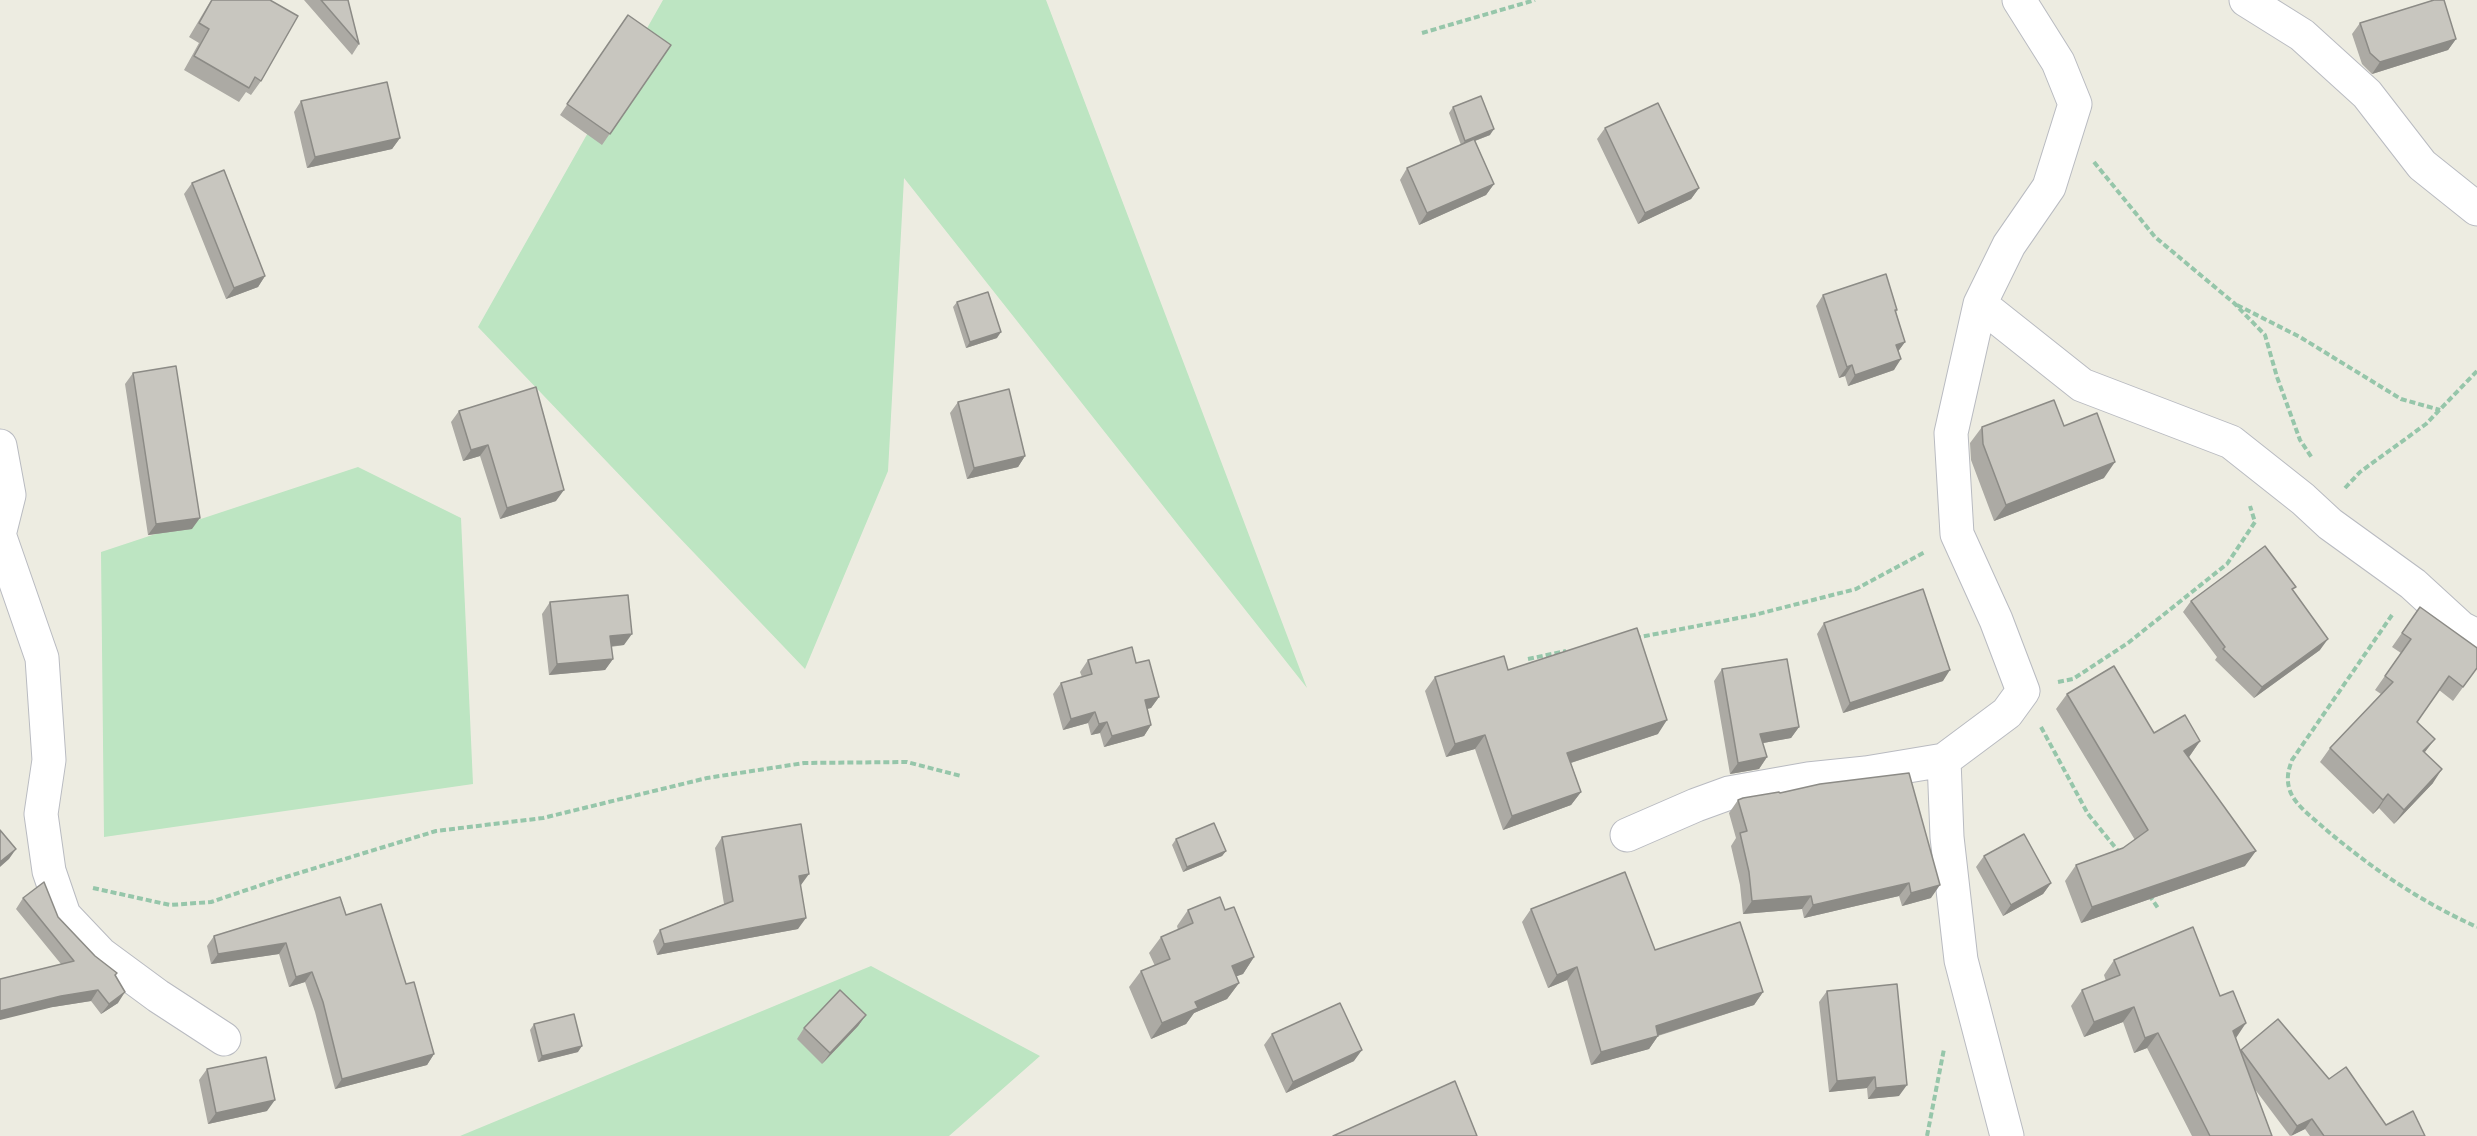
<!DOCTYPE html>
<html>
<head>
<meta charset="utf-8">
<style>
	body { margin:0 }
	canvas { display:block; background:#edece1 }
</style>
</head>
<body>
<canvas width="2477" height="1136"></canvas>
<script>
const g = document.querySelector('canvas').getContext('2d');
g.lineJoin = 'round';
function paint(path, color) { g.fillStyle = color; g.fill(path, 'evenodd'); }
function trace(path, color, width, dash) { g.strokeStyle = color; g.lineWidth = width; g.lineCap = dash ? 'butt' : 'round'; g.setLineDash(dash || []); g.stroke(path); }
const green = new Path2D(`
	M663,0H1046L1307,688L904,178L888,471L805,669L478,327Z
	M358,467L461,518L473,784L104,837L101,552Z
	M871,966L1040,1056L949,1136H460Z`);
const path = new Path2D(`
	M1422,33L1535,0
	M2094,162L2155,237L2234,303L2265,335L2277,377L2300,440L2312,458
	M2237,305L2300,337L2401,399L2440,410
	M2345,488L2360,472L2426,424L2477,371
	M2392,615L2292,760C2288,771 2286,779 2290,791C2295,805 2313,818 2324,828C2371,868 2421,902 2477,927
	M1635,638L1754,615L1856,589L1925,552
	M1528,659L1566,651
	M2058,682L2073,679L2128,643L2227,564L2255,522L2250,506
	M2041,727L2088,814L2119,852
	M93,888L170,905L211,902L276,880L436,831L543,818L707,778L804,763L907,762L961,776
	M2149,895L2158,908
	M1927,1136L1944,1049`);
const minor = new Path2D(`
	M2246,0L2302,35L2367,94L2422,165L2477,209
	M1980,304L2082,385L2231,442L2303,499L2330,524L2413,584L2461,628L2477,636
	M0,446L9,495L0,531
	M0,537L42,658L49,760L41,814L49,871L64,915L101,954L158,996L224,1039
	M1627,835L1696,805L1729,793L1808,779L1866,773L1944,760
	M2007,1136L1961,960L1947,837L1944,760L2007,713L2023,691L1996,620L1957,534L1951,433L1980,304L2009,245L2049,187L2075,104L2058,62L2019,0`);
const wall = new Path2D(`
	M211,0H270L261,81L251,95L246,92L239,102L184,70L199,43L189,37Z
	M304,0H348L359,44L352,55Z
	M628,15L671,45L602,145L560,115Z
	M2360,23L2456,39L2448,50L2372,74L2362,64L2352,34Z
	M301,101L400,138L392,149L307,168L294,112Z
	M1453,107L1490,135L1475,141L1494,184L1486,195L1419,225L1400,180L1407,168L1461,145L1449,113Z
	M1605,128L1699,188L1691,199L1638,224L1597,139Z
	M192,183L265,276L258,287L226,299L184,194Z
	M1823,295L1897,310L1896,312L1905,342L1898,351L1894,370L1848,386L1845,376L1839,378L1816,306Z
	M957,302L997,338L966,348L953,307Z
	M133,373L192,529L148,535L125,384Z
	M958,402L1025,456L1018,467L967,479L950,413Z
	M459,411L556,501L500,519L480,456L463,461L451,422Z
	M2064,426L2104,478L1994,521L1971,460L1970,443L1982,427Z
	M2293,591L2320,650L2254,698L2215,660L2217,657L2183,612L2191,601Z
	M550,602L624,645L611,647L613,659L605,670L549,675L542,614Z
	M2420,607L2477,668L2453,701L2439,690L2417,722L2433,783L2394,824L2379,808L2373,814L2320,762L2330,748L2381,694L2375,690L2401,653L2392,647Z
	M1824,623L1943,681L1843,713L1817,634Z
	M1088,660L1136,663L1159,697L1151,708L1147,709L1151,725L1144,736L1104,747L1100,733L1091,735L1088,723L1063,730L1053,694L1061,683L1082,677L1080,672Z
	M1722,669L1799,727L1791,738L1763,743L1767,757L1759,769L1730,774L1714,681Z
	M1508,670L1658,734L1571,763L1581,792L1571,805L1503,830L1475,749L1446,757L1425,691L1435,677Z
	M2067,694L2154,733L2200,741L2189,757L2245,866L2081,923L2065,881L2076,865L2123,848L2135,840L2056,709Z
	M1780,793L1931,898L1902,906L1899,896L1804,918L1802,909L1743,914L1740,885L1731,846L1736,838L1729,813L1738,800Z
	M722,837L801,885L798,929L657,955L653,941L660,930L724,904L715,848Z
	M1176,839L1226,851L1222,856L1183,872L1172,845Z
	M1984,856L2051,883L2043,894L2003,916L1976,867Z
	M23,898L58,917L95,956L117,973L115,976L118,1003L101,1014L91,1001L53,1007L61,964L16,909Z
	M1531,909L1655,950L1763,992L1754,1005L1658,1036L1649,1049L1591,1065L1567,980L1548,988L1522,922Z
	M1188,910H1225L1254,957L1243,974L1236,976L1239,983L1227,999L1194,1013L1186,1024L1151,1039L1129,987L1141,971L1155,966L1149,953L1161,937L1178,930L1177,926Z
	M346,915L406,984L434,1054L427,1065L335,1089L315,1012L305,982L289,987L279,954L211,964L207,946L214,936Z
	M2114,960L2236,1039L2240,1051L2329,1079L2386,1125L2425,1136H2310L2305,1129L2290,1136L2254,1088L2272,1136H2192L2147,1048L2134,1053L2123,1022L2084,1037L2071,1006L2082,990L2106,981L2104,975Z
	M1827,991L1899,1096L1868,1099L1867,1088L1829,1092L1819,1002Z
	M866,1015L858,1026L822,1064L797,1039L804,1028Z
	M534,1024L578,1052L538,1062L530,1030Z
	M1272,1034L1354,1061L1286,1093L1264,1045Z
	M207,1069L267,1111L208,1124L199,1080Z`);
const shadedWall = new Path2D(`
	M2456,39L2448,50L2372,74L2380,62Z
	M1494,129L1490,135L1461,146L1465,141Z
	M400,138L392,149L307,168L315,157Z
	M1494,184L1486,195L1419,225L1427,213Z
	M1699,188L1691,199L1638,224L1645,213Z
	M265,276L258,287L226,299L234,288Z
	M1001,332L997,338L966,348L970,342Z
	M1905,342L1897,353L1896,345Z
	M1901,359L1894,370L1848,386L1855,375Z
	M1852,365L1845,376L1839,378L1847,367Z
	M488,445L480,456L463,461L471,450Z
	M1025,456L1018,467L967,479L974,468Z
	M2115,462L2104,478L1994,521L2006,505Z
	M564,490L556,501L500,519L507,508Z
	M200,518L192,529L148,535L156,524Z
	M632,634L624,645L602,647L610,636Z
	M2328,639L2320,650L2254,698L2262,687Z
	M613,659L605,670L549,675L557,664Z
	M1950,670L1943,681L1843,713L1850,703Z
	M1159,697L1151,708L1137,711L1145,700Z
	M1095,712L1088,723L1063,730L1071,719Z
	M1667,720L1658,734L1558,767L1567,753Z
	M1107,722L1100,733L1091,735L1099,724Z
	M1151,725L1144,736L1104,747L1112,736Z
	M1799,727L1791,738L1752,745L1760,734Z
	M1485,735L1475,749L1446,757L1455,744Z
	M2435,739L2425,752L2423,751Z
	M2200,741L2189,757L2173,766L2184,751Z
	M1767,757L1759,769L1730,774L1738,763Z
	M2442,769L2433,783L2394,824L2404,810Z
	M1581,792L1571,805L1503,830L1512,816Z
	M2388,794L2379,808L2373,814L2383,800Z
	M16,849L9,859L0,867V862Z
	M1226,851L1222,856L1183,872L1187,867Z
	M2256,851L2245,866L2081,923L2092,907Z
	M809,874L801,885L791,887L799,876Z
	M1909,883L1899,896L1804,918L1813,905Z
	M2051,883L2043,894L2003,916L2011,905Z
	M1940,885L1931,898L1902,906L1911,893Z
	M1811,896L1802,909L1743,914L1752,901Z
	M806,918L798,929L657,955L664,944Z
	M286,943L279,954L211,964L218,954Z
	M1254,957L1243,974L1221,982L1232,966Z
	M1577,967L1567,980L1548,988L1557,975Z
	M312,972L305,982L289,987L296,977Z
	M1239,983L1227,999L1194,1013L1186,1024L1151,1039L1162,1023L1195,1002Z
	M98,990L91,1001L53,1007L0,1020V1011L61,996Z
	M125,992L118,1003L101,1014L109,1004Z
	M1763,992L1754,1005L1656,1036H1658L1649,1049L1591,1065L1601,1052L1656,1026Z
	M2134,1007L2123,1022L2084,1037L2094,1022Z
	M866,1015L858,1026L822,1064L830,1053Z
	M2246,1023L2236,1038L2233,1031Z
	M2158,1033L2147,1048L2134,1053L2145,1038Z
	M582,1046L578,1052L538,1062L542,1056Z
	M1362,1050L1354,1061L1286,1093L1293,1082Z
	M434,1054L427,1065L335,1089L342,1079Z
	M1875,1077L1867,1088L1829,1092L1837,1081Z
	M1907,1085L1899,1096L1868,1099L1876,1088Z
	M275,1100L267,1111L208,1124L216,1113Z
	M2312,1119L2305,1129L2291,1136L2297,1126Z`);
const building = new Path2D(`
	M212,0H270L298,16L261,81L255,77L249,88L194,56L209,29L199,23Z
	M321,0H348L359,44Z
	M2434,0H2444L2456,39L2380,62L2370,53L2360,23Z
	M628,15L671,45L610,134L567,104Z
	M387,82L400,138L315,157L301,101Z
	M1481,96L1494,129L1465,141L1453,107Z
	M1658,103L1699,188L1645,213L1605,128Z
	M1474,139L1494,184L1427,213L1407,168Z
	M224,170L265,276L234,288L192,183Z
	M1886,274L1897,310H1895L1905,342L1896,345L1901,359L1855,375L1852,365L1847,367L1823,295Z
	M988,292L1001,332L970,342L957,302Z
	M176,366L200,518L156,524L133,373Z
	M536,387L564,490L507,508L488,445L471,450L459,411Z
	M1009,389L1025,456L974,468L958,402Z
	M2054,400L2064,426L2097,413L2115,462L2006,505L1983,444L1982,427Z
	M2265,546L2296,587L2292,589L2328,639L2262,687L2223,649L2225,647L2191,601Z
	M1923,589L1950,670L1850,703L1824,623Z
	M628,595L632,634L610,636L613,659L557,664L550,602Z
	M2420,607L2477,648V668L2463,687L2449,676L2417,722L2435,739L2423,751L2442,769L2404,810L2388,794L2383,800L2330,748L2393,682L2385,676L2411,639L2402,633Z
	M1637,628L1667,720L1567,753L1581,792L1512,816L1485,735L1455,744L1435,677L1504,656L1508,670Z
	M1132,647L1136,663L1149,660L1159,697L1145,700L1151,725L1112,736L1107,722L1099,724L1095,712L1071,719L1061,683L1092,674L1088,660Z
	M1787,659L1799,727L1760,734L1767,757L1738,763L1722,669Z
	M2114,666L2154,733L2185,715L2200,741L2184,751L2256,851L2092,907L2076,865L2123,848L2148,830L2067,694Z
	M1909,773L1940,885L1911,893L1909,883L1813,905L1811,896L1752,901L1749,872L1740,833L1747,831L1738,800L1743,798L1779,792L1780,793L1820,784Z
	M1214,823L1226,851L1187,867L1176,839Z
	M801,824L809,874L799,876L806,918L664,944L660,930L733,901L722,837Z
	M0,830L16,849L0,862Z
	M2024,834L2051,883L2011,905L1984,856Z
	M1625,872L1655,950L1740,922L1763,992L1656,1026L1658,1036L1601,1052L1577,967L1557,975L1531,909Z
	M44,882L58,917L95,956L117,973L115,975L125,992L109,1004L98,990L61,996L0,1011V979L74,961L23,898Z
	M340,897L346,915L381,904L406,984L414,982L434,1054L342,1079L323,1002L312,972L296,977L286,943L218,954L214,936Z
	M1220,897L1225,910L1234,907L1254,957L1232,966L1239,983L1195,1002L1198,1008L1162,1023L1141,971L1170,959L1161,937L1193,923L1188,910Z
	M2193,927L2220,996L2233,991L2246,1023L2233,1031L2272,1136H2210L2158,1033L2145,1038L2134,1007L2094,1022L2082,990L2120,975L2114,960Z
	M1897,984L1907,1085L1876,1088L1875,1077L1837,1081L1827,991Z
	M840,990L866,1015L830,1053L804,1028Z
	M1340,1003L1362,1050L1293,1082L1272,1034Z
	M574,1014L582,1046L542,1056L534,1024Z
	M2278,1019L2329,1079L2346,1067L2386,1125L2413,1111L2425,1136H2324L2312,1119L2297,1126L2241,1050Z
	M266,1057L275,1100L216,1113L207,1069Z
	M1455,1081L1477,1136H1333Z`);
paint(green, '#bde5c2');
trace(minor, '#b9bbc1', 35);
trace(path, '#96c6aa', 4, [6, 3]);
trace(minor, '#fff', 33);
paint(wall, '#acaaa4');
paint(shadedWall, '#8c8b86');
paint(building, '#c8c6bf');
trace(building, '#8c8b86', 1.5);
</script>
</body>
</html>
